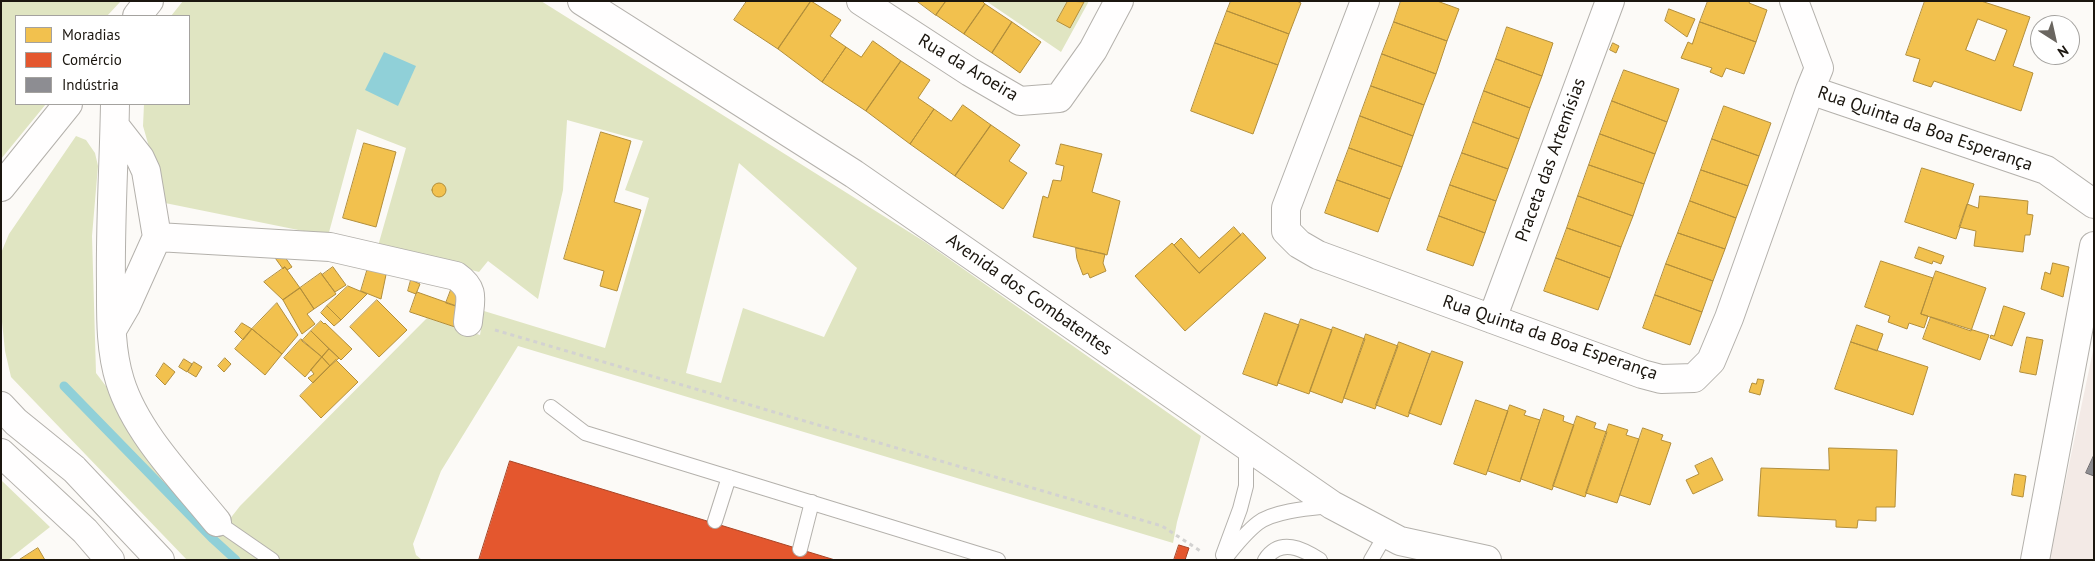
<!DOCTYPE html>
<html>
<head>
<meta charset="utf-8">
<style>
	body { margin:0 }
	#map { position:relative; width:2095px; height:561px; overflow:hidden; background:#fcfaf7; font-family:"PT Sans",sans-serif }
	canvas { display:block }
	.frame { position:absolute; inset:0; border:2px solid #1b160f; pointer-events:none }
	.legend { position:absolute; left:15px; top:15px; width:175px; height:90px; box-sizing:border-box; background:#fff; border:1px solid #a4a29f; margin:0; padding:6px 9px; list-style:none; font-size:15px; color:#1b160f }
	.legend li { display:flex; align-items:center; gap:10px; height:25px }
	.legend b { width:25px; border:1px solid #a4a29f }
	.north { position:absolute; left:2030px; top:15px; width:50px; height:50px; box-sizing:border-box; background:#fff; border:1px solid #a4a29f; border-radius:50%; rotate:145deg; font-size:14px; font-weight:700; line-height:20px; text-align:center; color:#1b160f }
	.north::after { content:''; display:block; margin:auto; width:18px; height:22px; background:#6a6660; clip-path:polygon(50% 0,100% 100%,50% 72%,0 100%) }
</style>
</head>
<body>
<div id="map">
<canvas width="2095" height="561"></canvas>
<div class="frame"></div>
<ul class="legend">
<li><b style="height:14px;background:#f2c14e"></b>Moradias</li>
<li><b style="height:14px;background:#e4572e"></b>Comércio</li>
<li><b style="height:14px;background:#8d8d92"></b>Indústria</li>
</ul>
<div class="north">N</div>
</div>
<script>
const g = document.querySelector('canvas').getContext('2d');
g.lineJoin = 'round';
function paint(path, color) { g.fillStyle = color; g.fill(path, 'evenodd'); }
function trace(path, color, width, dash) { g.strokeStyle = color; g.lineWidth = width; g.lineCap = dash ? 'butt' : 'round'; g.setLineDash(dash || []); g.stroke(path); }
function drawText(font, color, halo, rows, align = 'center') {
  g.font = font + ' "PT Sans",sans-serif'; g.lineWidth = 5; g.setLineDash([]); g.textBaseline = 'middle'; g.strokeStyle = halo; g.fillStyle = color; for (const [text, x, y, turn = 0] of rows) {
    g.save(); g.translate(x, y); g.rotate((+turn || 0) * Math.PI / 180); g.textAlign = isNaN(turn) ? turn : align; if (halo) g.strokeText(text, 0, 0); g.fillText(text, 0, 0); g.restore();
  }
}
const industrial = new Path2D(`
	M2094,346V560H2049Z`);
const green = new Path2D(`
	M1,1H121L107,16H16V104H46L1,159Z
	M183,1H541L925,242L1201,436L1177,522L1173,543L518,346L441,471L413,544L416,555L422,560H187L11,377L5,351L1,312V253L9,234L76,136L86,140L95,153L98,166L92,236L96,373L218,534L240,506L427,318L480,335L484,311L605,348L649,198L625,190L643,141L567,120L563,190L538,299L488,261L479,272L378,246L406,148L357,129L328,236L165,203L143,126L144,104H189V16H171ZM739,163L857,268L824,337L743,308L721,383L686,373Z
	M986,1H1089L1061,52Z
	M1,480L50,527L8,560H1Z`);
const water = new Path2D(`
	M384,52L416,66L398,106L365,90Z`);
const homes = new Path2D(`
	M747,1H811L778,49L734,20Z
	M811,1L841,20L830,36L846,47L822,82L778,49Z
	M917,1H946L936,15Z
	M946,1H982L985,4L964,34L936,15Z
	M1068,1L1084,2L1070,28L1057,21Z
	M1231,1H1297L1301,3L1289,34L1227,11Z
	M1401,1H1437L1459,9L1447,41L1394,22Z
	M1708,1H1750L1749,3L1767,10L1756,42L1700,22Z
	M1925,1H1981L2030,17L2013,66L2033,73L2021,111L1934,81L1931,87L1913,81L1920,59L1906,55ZM1978,19L2007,30L1995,61L1966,50Z
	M985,4L1012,22L992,53L964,34Z
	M1669,9L1695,19L1687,37L1665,21Z
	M1227,11L1289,34L1278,65L1215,43Z
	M1012,22L1041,42L1020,73L992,53Z
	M1394,22L1447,41L1436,74L1382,54Z
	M1700,22L1756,42L1744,74L1726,68L1722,77L1710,72L1712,68L1681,58L1688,42L1692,44Z
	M1507,27L1553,43L1542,76L1496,59Z
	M873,41L901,61L866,111L822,82L846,47L861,57Z
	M1215,43L1278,65L1253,134L1191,111Z
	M1613,43L1619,46L1616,53L1610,50Z
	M1382,54L1436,74L1424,105L1371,86Z
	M1496,59L1542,76L1530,108L1484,91Z
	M901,61L930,80L918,98L934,109L910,144L866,111Z
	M1624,70L1679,89L1667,122L1612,101Z
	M1371,86L1424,105L1413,136L1360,116Z
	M1484,91L1530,108L1519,139L1473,122Z
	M1612,101L1667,122L1655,154L1600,134Z
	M963,105L991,125L955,176L910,144L934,109L951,121Z
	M1724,106L1771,123L1759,156L1712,139Z
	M1360,116L1413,136L1402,167L1349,148Z
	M1473,122L1519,139L1508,169L1462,153Z
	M991,125L1020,145L1009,161L1027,173L1003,209L955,176Z
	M601,132L631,141L614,202L641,210L617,291L600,286L604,271L564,259Z
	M1600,134L1655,154L1644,184L1589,165Z
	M1712,139L1759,156L1748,186L1701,170Z
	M364,143L396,152L376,227L343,218Z
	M1061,144L1102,154L1092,192L1120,201L1107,255L1033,237L1043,196L1048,198L1053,180L1061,181L1064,166L1056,164Z
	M1349,148L1402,167L1390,199L1337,180Z
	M1462,153L1508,169L1496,201L1450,185Z
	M1589,165L1644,184L1633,216L1578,196Z
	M1922,168L1974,184L1956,239L1905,222Z
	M1701,170L1748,186L1736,218L1690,201Z
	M1337,180L1390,199L1378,232L1325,213Z
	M432 190a7 7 0 1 1 14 0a7 7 0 1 1-14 0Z
	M1450,185L1496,201L1485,233L1439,216Z
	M1578,196L1633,216L1621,247L1567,228Z
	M1980,196L2028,201L2027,214L2033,215L2030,235H2025L2023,252L1974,246L1976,231L1959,227L1967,204L1978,208Z
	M1690,201L1736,218L1725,249L1678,233Z
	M1439,216L1485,233L1473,266L1427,250Z
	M1234,227L1241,235L1199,273L1174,245L1181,238L1199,258Z
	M1567,228L1621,247L1610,278L1556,258Z
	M1243,233L1266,258L1185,331L1135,276L1172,243L1199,273Z
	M1678,233L1725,249L1713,281L1666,264Z
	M1919,247L1944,256L1941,264L1933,261L1932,264L1915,258Z
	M1076,248L1105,254L1103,263L1106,271L1090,278L1088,273L1083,275L1077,259Z
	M282,253L292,267L287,270L285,267L283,269L273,255Z
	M1556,258L1610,278L1598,310L1544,291Z
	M370,261L388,265L381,299L361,291Z
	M1881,261L1933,278L1921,314L1928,316L1924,328L1909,323L1907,329L1888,322L1890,316L1865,307Z
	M2053,263L2069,267L2063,297L2041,289L2045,272L2050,274Z
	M1666,264L1713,281L1702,312L1655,295Z
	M285,267L300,288L283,300L264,282Z
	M333,267L346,285L335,292L322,275Z
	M1936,271L1986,288L1971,331L1921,314Z
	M321,273L336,294L314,309L300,288Z
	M411,280L420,284L416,294L408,291Z
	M348,286L367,294L341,320L327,306Z
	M452,287L465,309L446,303Z
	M300,288L314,309L307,314L315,324L302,334L283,300Z
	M417,292L465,309L458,328L410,312Z
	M1655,295L1702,312L1690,345L1643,328Z
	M377,300L407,330L379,357L350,327Z
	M277,303L298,335L282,354L252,329Z
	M327,306L341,320L334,326L321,313Z
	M2004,306L2025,313L2012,346L1990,338L1991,335L1994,336Z
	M1265,313L1299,325L1277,386L1243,374Z
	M1931,317L1989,335L1980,360L1923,339Z
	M1301,319L1332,330L1309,394L1278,383Z
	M321,321L324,324L325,323L352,349L341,360L311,331Z
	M242,323L252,329L243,340L235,332Z
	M1857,325L1883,334L1877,351L1851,342Z
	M1333,327L1365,339L1342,403L1310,391Z
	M252,329L282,354L265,375L235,349Z
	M311,331L329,349L322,357L302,341Z
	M1366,334L1398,346L1375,409L1344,398Z
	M2027,337L2043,340L2036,375L2020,372Z
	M301,339L322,357L305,377L284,358Z
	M1399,342L1430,354L1408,417L1376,405Z
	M1851,342L1928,367L1913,415L1835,389Z
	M329,349L339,358L330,366L322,357Z
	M1432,351L1463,362L1441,425L1409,413Z
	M322,357L330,366L313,383L308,378L314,374L311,370Z
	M225,358L231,364L224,372L218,366Z
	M184,359L192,364L187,372L179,367Z
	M336,360L358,382L321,418L300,396Z
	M194,362L202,367L196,377L188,372Z
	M164,363L175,372L165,385L156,376Z
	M1758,379L1764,380L1760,395L1749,392L1752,383L1756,384Z
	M1476,400L1508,411L1486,475L1454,464Z
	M1510,405L1526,411L1524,415L1540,420L1520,482L1488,471Z
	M1544,409L1564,416L1563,421L1574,425L1552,490L1521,479Z
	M1577,416L1596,423L1594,428L1607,432L1585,497L1553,486Z
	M1609,424L1628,430L1626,435L1639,439L1617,503L1586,493Z
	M1643,428L1663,435L1661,440L1671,443L1650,505L1620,495Z
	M1829,448L1897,450L1895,507H1876V521L1858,520L1857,528L1836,527V520L1758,516L1761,468L1829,470Z
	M1712,458L1723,480L1693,494L1686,480L1699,474L1695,466Z
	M2015,474L2026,476L2023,497L2012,495Z
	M38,548L45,560H19Z`);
const shops = new Path2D(`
	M510,461L835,560H479Z
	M1179,545L1189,548L1185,560H1174Z`);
const industry = new Path2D(`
	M2094,455V476L2086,473Z`);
const stream = new Path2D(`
	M64,386L213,539L236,560`);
const path = new Path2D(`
	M495,330L1162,526L1202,552`);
const lane = new Path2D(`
	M551,407L585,433L998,560
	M715,521L729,477
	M217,522L272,560
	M800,549L812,502
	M1223,555L1240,509L1246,486V445
	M1224,560C1234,547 1245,533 1258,523C1273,511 1310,508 1329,506
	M1265,560C1280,537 1303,549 1320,560
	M1371,560L1386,534`);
const street = new Path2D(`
	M861,1L970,72L1020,101L1059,98L1093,50L1119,1
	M1365,1L1286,208V231L1299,244L1318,255L1642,374L1661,379L1694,378L1711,361L1729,318L1810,90L2046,170L2094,204
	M1794,1L1819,68L1810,90
	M115,104C114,163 110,223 111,283C111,315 110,349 120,381C136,433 183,480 217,522
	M157,237L330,247L456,276C476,290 470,300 468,322
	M1492,319L1610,1
	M112,330L126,306L157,237L146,171L140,158L115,126
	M2035,560L2094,246`);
const secondary = new Path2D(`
	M582,1L854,174L1332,505L1400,541L1487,560
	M137,16L149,1
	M1,187L68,104`);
const primary = new Path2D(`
	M1,406L16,422L74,469L160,560
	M1,453L85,531L110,560`);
const streetNames = [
	["Rua da Aroeira",968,68,31],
	["Rua Quinta da Boa Esperança",1925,129,19],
	["Praceta das Artemísias",1551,160,-70],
	["Avenida dos Combatentes",1029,295,35],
	["Rua Quinta da Boa Esperança",1550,338,19]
];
paint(industrial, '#f3eae6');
paint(green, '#e0e5c2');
paint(water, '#90d0d8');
paint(homes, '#f2c14e');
trace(homes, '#b28e3b', 1);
paint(shops, '#e4572e');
trace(shops, '#a84425', 1);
paint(industry, '#8d8d92');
trace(industry, '#6b696b', 1);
trace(stream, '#90d0d8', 9);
trace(lane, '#b4b1ac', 16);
trace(street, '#b4b1ac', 30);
trace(secondary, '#b4b1ac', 30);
trace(primary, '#b4b1ac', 30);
trace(path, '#d3d2d1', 3, [4, 4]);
trace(lane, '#fffefe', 14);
trace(street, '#fffefe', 28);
trace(secondary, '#fffefe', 28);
trace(primary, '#fffefe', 28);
drawText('18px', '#1b160f', '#fff', streetNames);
</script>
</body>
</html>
